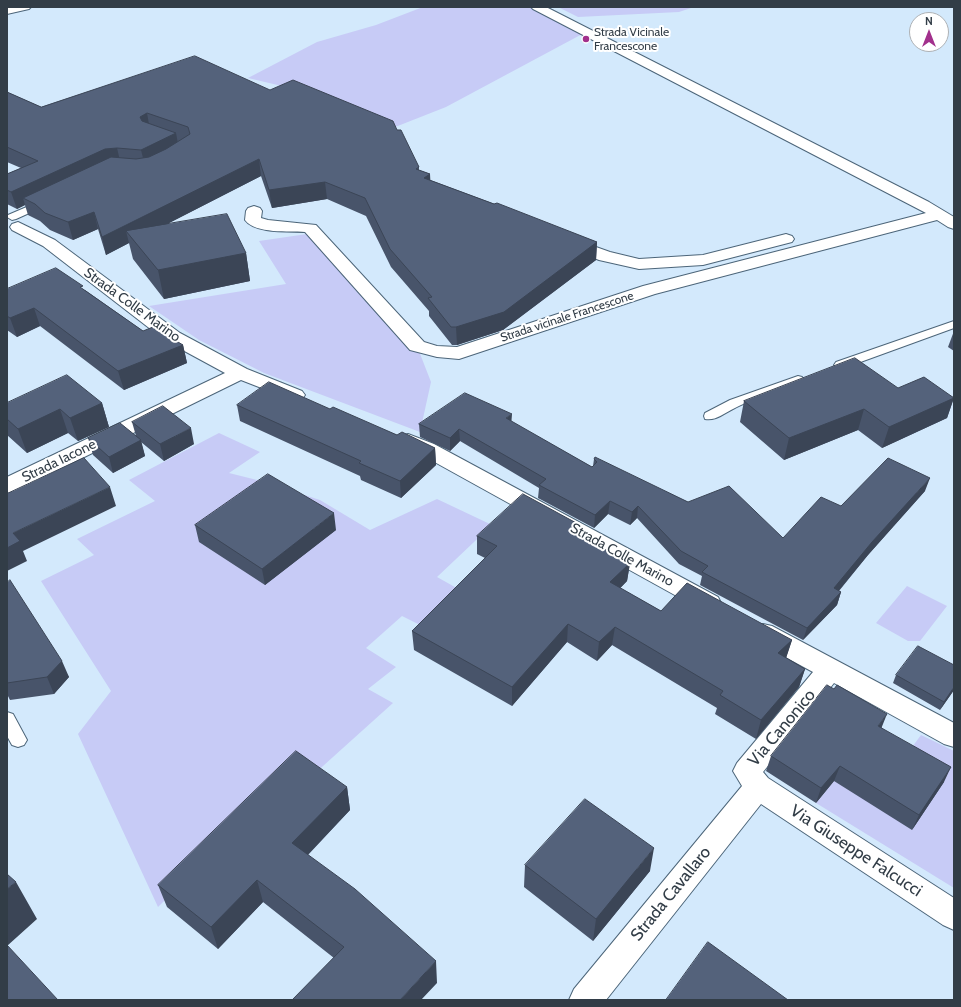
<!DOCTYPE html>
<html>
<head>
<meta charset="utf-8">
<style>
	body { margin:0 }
	#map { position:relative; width:961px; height:1007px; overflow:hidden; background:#d3e9fc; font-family:Cabin,sans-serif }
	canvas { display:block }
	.frame { position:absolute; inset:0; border:8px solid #323d47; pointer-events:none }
	.north { position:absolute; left:909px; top:12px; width:40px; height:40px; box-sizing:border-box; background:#fff; border:1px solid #adb1b5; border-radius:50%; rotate:0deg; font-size:11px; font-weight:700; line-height:16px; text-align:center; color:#323d47 }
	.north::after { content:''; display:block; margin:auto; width:14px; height:18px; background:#a2308c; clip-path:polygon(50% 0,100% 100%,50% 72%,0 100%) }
</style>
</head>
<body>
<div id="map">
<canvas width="961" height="1007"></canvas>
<div class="frame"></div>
<div class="north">N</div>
</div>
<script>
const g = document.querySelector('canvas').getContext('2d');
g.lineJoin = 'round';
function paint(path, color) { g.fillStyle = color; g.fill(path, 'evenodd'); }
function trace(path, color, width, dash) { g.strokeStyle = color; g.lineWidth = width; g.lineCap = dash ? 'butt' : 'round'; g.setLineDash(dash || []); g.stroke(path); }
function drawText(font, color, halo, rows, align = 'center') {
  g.font = font + ' Cabin,sans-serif'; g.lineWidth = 4; g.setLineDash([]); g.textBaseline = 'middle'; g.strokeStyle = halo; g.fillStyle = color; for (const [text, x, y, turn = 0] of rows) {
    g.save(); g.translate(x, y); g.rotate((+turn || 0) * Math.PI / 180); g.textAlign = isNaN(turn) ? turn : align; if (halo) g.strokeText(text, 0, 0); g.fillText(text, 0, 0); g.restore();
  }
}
const green = new Path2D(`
	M423,7H537L586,32L446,107L385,131L303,91L248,78L317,42L376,25Z
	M558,7H694L679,12L578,17Z
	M314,233L417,346L431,382L420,432L264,373L199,340L149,306L286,284L259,241Z
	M219,433L260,452L229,473L261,481L320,500L370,530L437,499L492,525L437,577L462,591L426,628L402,616L366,648L396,667L368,689L393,703L313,775L299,768L158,907L78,734L111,691L41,581L94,555L77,539L155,501L129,480Z
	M907,586L947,606L920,641H908L876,623Z
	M921,735L954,751V888L816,803L834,781L904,758Z`);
const service = new Path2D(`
	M43,200L48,203L47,205L16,219L12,220L7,217L8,215Z
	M954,321V328L844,368H836L834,365L836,362Z
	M798,376L802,377L804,380L802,383C779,391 753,398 731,410C723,414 715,421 705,419L704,416L705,413L730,400Z
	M7,712L13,714L27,740L24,745L18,747L12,745L7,736Z`);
const minor = new Path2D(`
	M31,7L29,9L7,14V8Z
	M531,7H546L929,202L954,217V229L948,227L937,220L655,294L459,359L437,357L410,350L305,232C290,231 255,234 245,220L246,211L248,208L254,206L260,208L262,211L261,218L268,220L316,225L424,342L437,346L457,347L643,286L926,213L533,9Z
	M18,222L55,240L180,333L247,369L302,391L305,395L302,399L295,401L241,380L15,491L7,493V477L225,373L166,341L43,246L12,230L10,227L12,224Z
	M786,234L792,236L794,239L792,242L703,265L639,269L599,260L562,245L560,242L562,239L568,237L610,252L639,259L703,255Z
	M408,434L434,444L718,597L721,603L718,609L709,612L700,609L420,454L401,446L398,441L401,436Z
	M763,624L772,626L954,723V747L944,744L834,683L763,772L768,778L954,898V930L943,925L761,804L606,1000H569L574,989L742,786L733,771L737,763L813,672L754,640L751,633L754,626Z`);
const wall = new Path2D(`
	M270,90L397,130L419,167V170L430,174V180L597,242L596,260L503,330L457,345H452L429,316V311L391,267L366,216L327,199L272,208L261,176L167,224L246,253L250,281L164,299L133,259L129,243L106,255L98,229L73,240L50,230L40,221L28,215L25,205L17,209L7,204V174L21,168L7,162V92L41,107Z
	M7,289L85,290L143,331L183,345L187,363L124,390L40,326L17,337L7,330Z
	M954,331V351L948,347Z
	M898,388L954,397L947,418L882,448L858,430L784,460L740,422L744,401Z
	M7,403H102L109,427L78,441L68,433L27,453L7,435Z
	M237,405L330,409L397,435L435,448L436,465L401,498L361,480L360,476L240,421Z
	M132,422L194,444L164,461L141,442L145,456L113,473L93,455L88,438L136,436Z
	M512,422L592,467L593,466L594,459L688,502L783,538L841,506L925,491L868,555L839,591L841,592L837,605L803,640L700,585L702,576L679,564L637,518L630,525L608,514L594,528L538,498L539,488L460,441L450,451L420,437L419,424Z
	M195,525L336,530L265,585L199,542Z
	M580,525L579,535L630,563L627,581L620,588L661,611L792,640L786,658L805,669L799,687L756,739L715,714L717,708L612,645L597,661L567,642L512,706L414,650L412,631L485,558L477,554V536Z
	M7,583L69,677L54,694L10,700L7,694Z
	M896,675L954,690L940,710L893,683Z
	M881,727L944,782L912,830L834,781L816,803L766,771L771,756Z
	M347,787L350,810L308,855L437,983L334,958L263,902L218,949L167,907L158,885Z
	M525,865L650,871L593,941L524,887Z`);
const shadedWall = new Path2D(`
	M147,113L150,130L144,133L140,117Z
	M176,133L179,149L145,166L141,150Z
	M117,148L121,165L23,198L25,205L17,209L11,192L105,149Z
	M259,159L261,176L134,241L126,231L129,243L106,255L102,237Z
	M430,174L431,192L424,178Z
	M325,182L327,199L272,208L269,190Z
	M94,212L98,229L73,240L68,222Z
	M597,242L596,260L503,330L457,345L456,327Z
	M246,253L250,281L164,299L158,270Z
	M34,308L40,326L17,337L10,318Z
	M183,345L187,363L124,390L118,371Z
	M954,398L947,418L882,448L889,427Z
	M102,403L109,427L78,441L70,418Z
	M60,409L68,433L27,453L18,429Z
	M864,409L858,430L784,460L789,438Z
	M512,414L511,427L506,418Z
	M191,428L194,444L164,461L160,444Z
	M459,429L460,441L450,451V438Z
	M141,440L145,456L113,473L109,457Z
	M435,448L436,465L401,498L400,481Z
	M930,478L925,491L868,555L830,601L834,588L872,542Z
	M110,487L116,506L23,551L27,561L7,571V548L13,533Z
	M610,501L608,514L594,528L595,515Z
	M638,506L637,518L630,525L632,512Z
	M334,513L336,530L265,585L262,569Z
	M580,525L579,544L573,532Z
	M630,563L627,581L608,601L610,582Z
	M841,592L837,605L803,640L807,628Z
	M568,624L567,642L512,706V687Z
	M615,627L612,645L597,661L599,642Z
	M792,640L786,658L778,653Z
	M62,661L69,677L54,694L47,677Z
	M805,669L799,687L756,739L761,720Z
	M954,687V690L940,710L944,702Z
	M887,714L881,729L878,726Z
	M840,766L834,781L816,803L821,788Z
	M951,767L944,782L912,830L919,815Z
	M347,787L350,810L297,866L292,843Z
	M654,848L650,871L593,941L596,919Z
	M257,880L263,902L218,949L211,927Z
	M16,882L37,919L7,946V889Z
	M436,961L437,983L421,1000H400Z`);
const building = new Path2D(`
	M195,56L270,90L293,80L393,121L397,130H401L419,167L416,169L430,174L424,178L494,204L497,203L597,242L504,312L456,327H451L428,298L432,297L390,249L365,198L325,182L269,190L259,159L102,237L94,212L68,222L45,213L35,204L23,198L111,157L136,159L149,157L166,149L190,134L188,127L147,113L140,117L142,121L176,133L141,150L117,148L105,149L11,192L7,190V174L38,161L7,147V92L41,107Z
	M227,214L246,253L158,270L126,231Z
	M56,268L83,286L80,287L143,331L153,327L183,345L118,371L34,308L10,318L7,316V289Z
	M855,358L898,388L924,377L954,398L889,427L864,409L789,438L744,401Z
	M67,375L102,403L70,418L60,409L18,429L7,419V403Z
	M269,382L330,409L333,407L397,435L402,432L435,448L400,481L359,463L361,461L237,405Z
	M465,393L512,414L506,418L592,467L597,462L594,459L595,457L688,502L729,486L783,538L821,497L841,506L888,458L930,478L872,542L834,588L841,592L807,628L702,572L708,566L681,551L638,506L632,512L610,501L595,515L539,485L546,479L459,429L450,438L419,424Z
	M163,406L191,428L160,444L132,422Z
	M120,423L141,440L109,457L88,438Z
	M84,458L110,487L13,533L20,541L7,548V494Z
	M268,474L334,513L262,569L195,525Z
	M523,494L580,525L573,532L630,563L610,582L661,611L687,583L792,640L778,653L805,669L761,720L720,695L723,691L615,627L599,642L568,624L512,687L412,631L497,546L477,536Z
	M10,580L62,661L47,677L7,683V583Z
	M918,646L954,665V687L944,702L896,675Z
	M827,685L834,689L837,685L887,714L878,726L951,767L919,815L840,766L821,788L771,756Z
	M296,751L347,787L292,843L355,889L436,961L400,1000H292L344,947L257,880L211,927L158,885Z
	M585,799L654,848L596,919L525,865Z
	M7,874L16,882L7,889Z
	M708,942L788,1000H666Z
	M7,945L58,1000H7Z`);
const markers = [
	[586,39,4,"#a2308c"]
];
const farPoinames = [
	["Strada Vicinale",594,32],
	["Francescone",594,46]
];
const farStreetnames = [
	["Strada vicinale Francescone",567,317,-18]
];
const streetNames = [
	["Strada Colle Marino",132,305,36],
	["Strada Iacone",59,461,-26],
	["Strada Colle Marino",622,555,29]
];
const nearStreetnames = [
	["Via Canonico",782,728,-50],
	["Via Giuseppe Falcucci",856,851,33],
	["Strada Cavallaro",671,894,-51]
];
paint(green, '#c7cbf6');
trace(service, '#4c6579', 2);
trace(minor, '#4c6579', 2);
paint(service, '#fff');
paint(minor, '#fff');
paint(wall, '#48546a');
paint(shadedWall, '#3b4556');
paint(building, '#54627b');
trace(building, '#3b4556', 1);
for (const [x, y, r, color] of markers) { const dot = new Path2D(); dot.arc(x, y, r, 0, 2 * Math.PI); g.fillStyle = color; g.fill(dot); trace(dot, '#fff', 1.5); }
drawText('12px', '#323d47', '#fff', farPoinames, 'left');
drawText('12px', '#323d47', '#fff', farStreetnames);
drawText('14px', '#323d47', '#fff', streetNames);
drawText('17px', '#323d47', '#fff', nearStreetnames);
</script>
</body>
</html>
